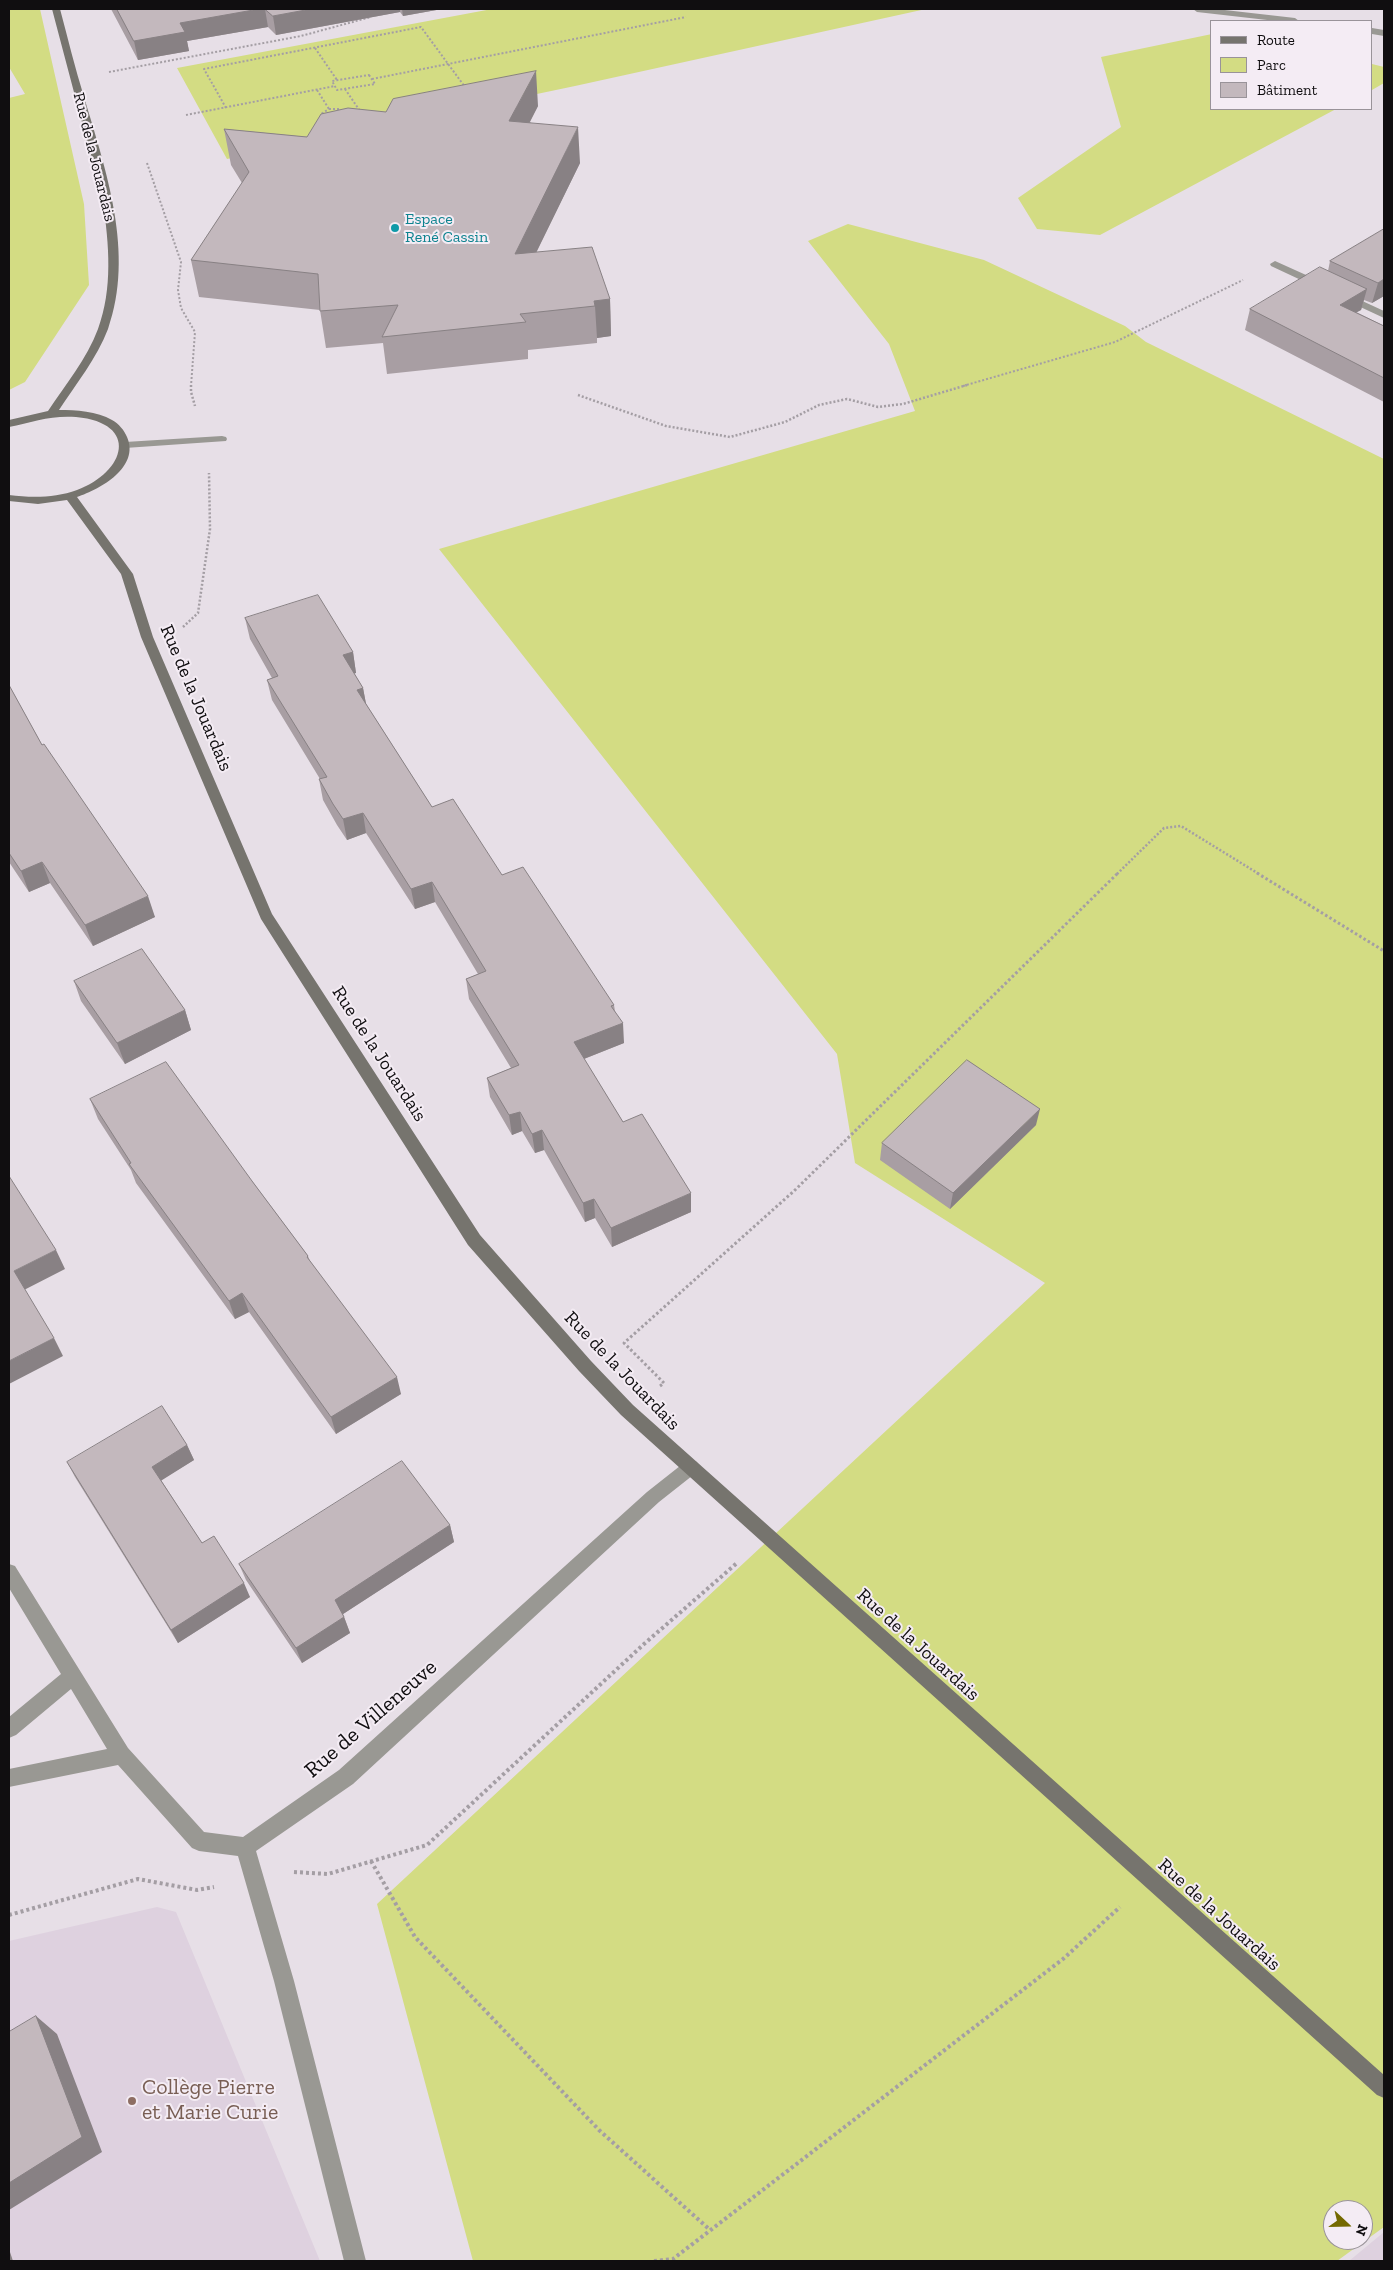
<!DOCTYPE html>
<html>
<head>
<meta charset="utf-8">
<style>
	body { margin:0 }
	#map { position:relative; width:1393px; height:2270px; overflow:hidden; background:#e7dfe7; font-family:"Zilla Slab",serif }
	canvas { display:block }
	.frame { position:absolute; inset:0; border:10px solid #100e10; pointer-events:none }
	.legend { position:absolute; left:1210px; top:20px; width:162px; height:90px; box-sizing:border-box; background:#f4ecf4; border:1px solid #999399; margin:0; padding:6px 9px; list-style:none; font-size:15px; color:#100e10 }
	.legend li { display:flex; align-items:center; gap:10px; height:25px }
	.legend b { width:25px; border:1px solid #999399 }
	.north { position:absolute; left:1323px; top:2200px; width:50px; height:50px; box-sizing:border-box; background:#f4ecf4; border:1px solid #999399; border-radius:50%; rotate:111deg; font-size:14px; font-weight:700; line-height:20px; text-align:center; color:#100e10 }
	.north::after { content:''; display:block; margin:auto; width:18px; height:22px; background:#746900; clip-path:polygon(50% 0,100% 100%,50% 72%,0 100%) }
</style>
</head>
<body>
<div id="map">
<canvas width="1393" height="2270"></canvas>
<div class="frame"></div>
<ul class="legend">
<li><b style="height:6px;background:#76746e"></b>Route</li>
<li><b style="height:14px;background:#d3dc83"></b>Parc</li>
<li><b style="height:14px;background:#c3b8bd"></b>Bâtiment</li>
</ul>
<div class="north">N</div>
</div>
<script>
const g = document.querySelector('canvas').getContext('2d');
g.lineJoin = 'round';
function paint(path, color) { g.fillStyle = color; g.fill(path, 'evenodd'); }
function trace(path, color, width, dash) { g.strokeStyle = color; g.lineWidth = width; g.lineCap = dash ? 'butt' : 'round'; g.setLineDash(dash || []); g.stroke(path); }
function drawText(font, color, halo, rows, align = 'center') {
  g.font = font + ' "Zilla Slab",serif'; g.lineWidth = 4; g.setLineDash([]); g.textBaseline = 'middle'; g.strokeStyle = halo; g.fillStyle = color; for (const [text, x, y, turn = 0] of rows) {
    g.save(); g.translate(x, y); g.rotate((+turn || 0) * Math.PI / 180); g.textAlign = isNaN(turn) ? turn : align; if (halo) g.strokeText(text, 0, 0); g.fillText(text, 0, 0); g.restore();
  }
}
const built = new Path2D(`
	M157,1907L176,1912L320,2261H9V1941Z
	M1384,2232V2261H1349Z`);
const green = new Path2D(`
	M9,9H40L84,204L89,285L25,382L9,390V98L25,94L9,67Z
	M492,9H926L575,86L227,159L177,68Z
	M1212,34V109H1336L1100,235L1037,229L1018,198L1121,127L1101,57Z
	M1372,64L1384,67V83L1372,90Z
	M848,224L984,260L1125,326L1146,342L1384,459V2227L1337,2261H473L377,1904L1045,1283L855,1163L837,1054L439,549L915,411L889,344L808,241ZM1333,2210H1363V2240H1333Z`);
const pathFar3 = new Path2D(`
	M315,48L337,80
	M109,72L301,36L371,17
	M369,75L375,84L337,90L332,81Z
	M372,79L686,17
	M345,89L360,111
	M317,90L329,109
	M226,108L204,69L421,27L465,87
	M329,109H340L345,114L336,120L322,118L321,114Z
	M186,115L335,86
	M147,163L181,262L178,290L181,308L195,332L191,386
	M963,386L1115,342L1243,280`);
const pathFar2 = new Path2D(`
	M191,385V392L195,406
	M578,395L666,426L730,437L785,422L819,405L847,399L878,407L903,404L967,385
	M183,627L198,613L210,529L209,473
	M1117,874L1164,828L1181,826L1259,874`);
const pathFar1 = new Path2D(`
	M1257,873L1384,951
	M660,1386L664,1383L624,1343L794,1191L1118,873`);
const path = new Path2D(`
	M371,1861L415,1937L599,2130L710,2230
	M294,1872L328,1874L427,1845L644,1644L737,1563
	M9,1915L138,1879L197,1890L214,1887
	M654,2261L673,2259L1063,1959L1120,1907`);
const lane = new Path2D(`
	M222,436L226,437L227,439L226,441L125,448L119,445L125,442Z`);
const street = new Path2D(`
	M1193,9H1216L1295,18L1299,21H1276L1197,12Z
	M1372,28L1384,30V36L1372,34Z
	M1275,261L1326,284L1327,286L1322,289L1318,288L1271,266L1270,264Z
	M1345,293L1384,311V318L1341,298L1340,296Z
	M691,1459L697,1462L699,1467L697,1472L659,1502L353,1784L256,1851L294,1981L366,2261H344L274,1981L238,1856L199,1851L192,1848L118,1765L9,1787V1769L107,1749L71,1689L16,1735L9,1738V1717L61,1674L9,1588V1564L15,1566L128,1748L204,1832L243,1837L339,1770L647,1492L685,1462Z`);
const secondary = new Path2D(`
	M52,9H60C68,39 75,68 84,97C106,171 135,253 108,329C97,358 76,384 59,410C76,410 97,411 112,420C119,424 124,430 127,437C140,467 101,489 77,497L133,574L153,637L272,914L480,1235L591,1361L633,1405L1384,2075V2098L1377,2095L621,1415L579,1371L468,1245L261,919L141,637L121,574L67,500L38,504L9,501V495C32,498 55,498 77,490C126,472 140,423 76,417C52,415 32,422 9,427V420L48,411C65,385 87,359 98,329C113,288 109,245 103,202Z`);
const wall = new Path2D(`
	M111,9H442L403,16L400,12L276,35L268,27L187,41L189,51L138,60Z
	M538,106L530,122L580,163L536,252L610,299L611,336L597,338V343L528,350V359L387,374L383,343L326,348L320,310L199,297L191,260L242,183L231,165L224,129L307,137L386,112Z
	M1384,229V296L1372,303L1364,300L1361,310L1356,312L1384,326V402L1245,330L1250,309L1328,271L1330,261Z
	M245,618L353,652L356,673H354L363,688L366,704L432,807L502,875L614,1005L615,1011L624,1043L584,1059L623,1122L691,1212L612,1247L595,1218L585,1222L544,1150L535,1153L522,1131L512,1135L490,1097L487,1078L511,1068L469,999L466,979L478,974L435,902L415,909L366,833L347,840L337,825L323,800L319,779H320L272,700L267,680L272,678L250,639Z
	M9,685L42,745L155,917L93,946L50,883L29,892L9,862Z
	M74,981L185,1010L191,1030L125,1064L81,1001Z
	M90,1099L252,1181L308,1256L310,1261L401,1394L336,1434L249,1312L235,1319L136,1183L131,1170L98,1119Z
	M1036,1125L950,1209L880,1160L882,1143Z
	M187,1445L194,1460L161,1480L202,1543L250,1597L178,1643L75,1477L67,1462Z
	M450,1525L454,1542L343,1614L350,1633L302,1663L246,1580L239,1564Z`);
const shadedWall = new Path2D(`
	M259,9H265L268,27L187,41L189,51L138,60L134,41L180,23Z
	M311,9H400V12L276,35L273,16Z
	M402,9H442L403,16Z
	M536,71L538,106L512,156L509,121Z
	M578,127L580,163L518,290L515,254Z
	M1384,279V296L1372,303L1378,283Z
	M1367,289L1361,310L1334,325L1340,305Z
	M610,299L611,336L597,338L595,306L594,301Z
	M353,652L356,673L347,676L343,655Z
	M363,688L367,709L357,690Z
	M363,813L366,833L347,840L343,819Z
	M42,862L50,883L29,892L21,871Z
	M432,882L435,902L415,909L411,889Z
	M148,896L155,917L93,946L85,925Z
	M185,1010L191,1030L125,1064L117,1043Z
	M623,1023L624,1043L576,1062L574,1042Z
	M1040,1109L1036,1125L950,1209L953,1193Z
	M520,1112L522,1131L512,1135L509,1115Z
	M542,1130L544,1150L535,1153L532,1134Z
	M691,1193V1212L612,1247L611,1228Z
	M594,1199L595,1218L585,1222L583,1203Z
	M56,1250L65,1269L24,1290L14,1271Z
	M242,1293L249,1312L235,1319L229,1301Z
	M54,1338L63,1356L9,1384V1361Z
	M397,1377L401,1394L336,1434L331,1417Z
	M187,1445L194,1460L159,1482L152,1467Z
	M450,1525L454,1542L340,1616L335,1600Z
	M244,1583L250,1597L178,1643L171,1630Z
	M344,1617L350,1633L302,1663L296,1648Z
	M36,2016L57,2034L102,2152L9,2210V2183Z
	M9,2249L13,2261H9Z`);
const building = new Path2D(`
	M117,9H259L180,23L185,32L134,41Z
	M265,9H311L273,16Z
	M536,71L509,121L578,127L515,254L592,247L610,299L594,301L595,306L520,314L526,322L382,337L398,305L320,311L318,274L191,260L249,172L224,129L307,137L321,114L348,108L386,112L393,99Z
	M1384,229V279L1378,283L1330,261Z
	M1320,267L1367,289L1340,305L1384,326V378L1250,309Z
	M318,595L353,652L343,655L363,688L357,690L432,807L453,799L502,875L523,867L614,1005L611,1006L623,1023L574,1042L623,1122L642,1114L691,1193L611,1228L594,1199L583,1203L542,1130L532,1134L520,1112L509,1115L487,1078L519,1065L466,979L486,971L432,882L411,889L363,813L343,819L333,804L319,779L327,777L267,680L278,676L245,618Z
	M9,685L42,745L44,744L148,896L85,925L42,862L21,871L9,853Z
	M142,949L185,1010L117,1043L74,981Z
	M967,1060L1040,1109L953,1193L882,1143Z
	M166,1062L252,1181L308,1256L307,1257L397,1377L331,1417L242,1293L229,1301L129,1164L131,1163L90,1099Z
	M9,1176L56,1250L14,1271L54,1338L9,1361Z
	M162,1406L187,1445L152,1467L202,1543L214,1536L244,1583L171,1630L67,1462Z
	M402,1461L450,1525L335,1600L344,1617L296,1648L239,1564Z
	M36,2016L82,2137L9,2183V2032Z`);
const markers = [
	[395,228,5,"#0f9aa8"],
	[132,2101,5,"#8d6e63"]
];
const farStreetnames = [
	["Rue de la Jouardais",94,157,76]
];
const farCulturenames = [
	["Espace",405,219],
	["René Cassin",405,237]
];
const streetNames = [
	["Rue de la Jouardais",196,698,67],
	["Rue de la Jouardais",379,1054,57],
	["Rue de la Jouardais",622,1371,46],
	["Rue de la Jouardais",918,1645,42],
	["Rue de la Jouardais",1219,1915,42]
];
const nearStreetnames = [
	["Rue de Villeneuve",371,1719,-41]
];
const nearEducationnames = [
	["Collège Pierre",142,2088],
	["et Marie Curie",142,2113]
];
paint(built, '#ded1df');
paint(green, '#d3dc83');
trace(pathFar3, '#a49ea4', 2, [2, 2]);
trace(pathFar2, '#a49ea4', 2.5, [2, 2]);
trace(pathFar1, '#a49ea4', 3, [2.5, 2.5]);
trace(path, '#a49ea4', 4, [3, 3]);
paint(lane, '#999893');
paint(street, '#999893');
paint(secondary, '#76746e');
paint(wall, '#a89ea3');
paint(shadedWall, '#888184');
paint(building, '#c3b8bd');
trace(building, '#888184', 1);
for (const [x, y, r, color] of markers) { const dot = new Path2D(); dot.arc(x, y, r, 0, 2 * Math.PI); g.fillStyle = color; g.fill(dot); trace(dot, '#f4ecf4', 2); }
drawText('16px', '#100e10', '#f4ecf4', farStreetnames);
drawText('16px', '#0d838f', '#f4ecf4', farCulturenames, 'left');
drawText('19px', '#100e10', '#f4ecf4', streetNames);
drawText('22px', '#100e10', '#f4ecf4', nearStreetnames);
drawText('22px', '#785e54', '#f4ecf4', nearEducationnames, 'left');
</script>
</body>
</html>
